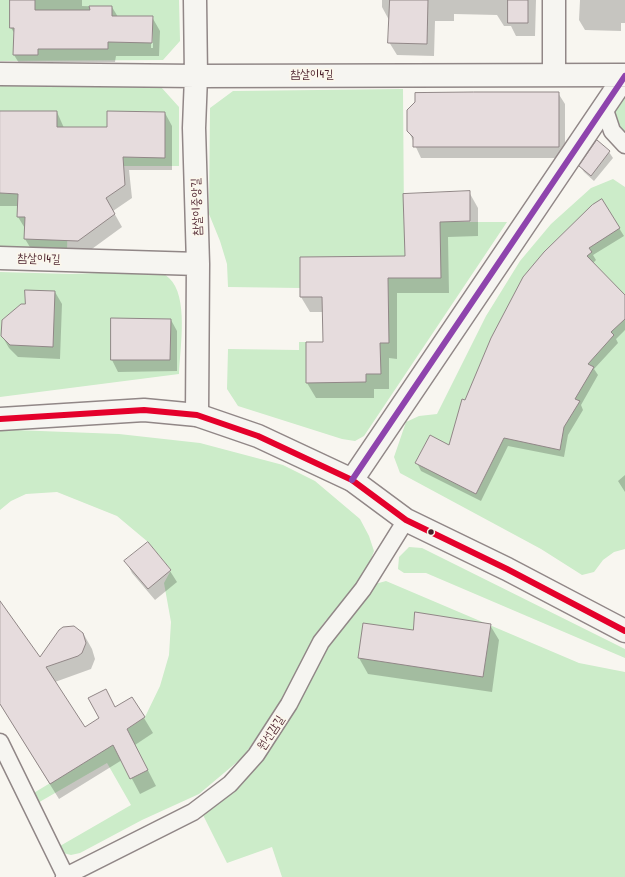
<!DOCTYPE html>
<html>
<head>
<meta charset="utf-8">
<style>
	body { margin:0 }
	canvas { display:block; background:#f8f6f0 }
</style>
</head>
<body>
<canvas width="625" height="877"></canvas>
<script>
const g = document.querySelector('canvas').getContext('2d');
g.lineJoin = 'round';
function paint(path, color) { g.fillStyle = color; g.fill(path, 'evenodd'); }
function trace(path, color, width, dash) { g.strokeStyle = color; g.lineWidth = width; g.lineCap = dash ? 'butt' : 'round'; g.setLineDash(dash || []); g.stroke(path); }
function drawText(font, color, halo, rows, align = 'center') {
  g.font = font + ' "Patrick Hand","Poor Story",sans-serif'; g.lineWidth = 3.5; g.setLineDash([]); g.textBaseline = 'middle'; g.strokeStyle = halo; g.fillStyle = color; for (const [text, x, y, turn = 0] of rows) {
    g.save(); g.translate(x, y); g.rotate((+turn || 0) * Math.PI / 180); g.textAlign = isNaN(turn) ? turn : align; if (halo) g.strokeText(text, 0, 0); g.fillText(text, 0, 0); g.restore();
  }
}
const green = new Path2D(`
	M0,0H179L180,41L163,60L0,61Z
	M0,86L161,87L179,107V166H69L67,252H0Z
	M403,89L404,222H507L364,436L355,441L342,439L238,406L227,389L228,349L299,350V342H338L340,297H300V288L228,287L227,264L220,241L209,214L210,108L233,91Z
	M625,90V138L617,130L612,108Z
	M613,179L625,187V549L614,552L603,560L594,572L582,575L541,549L400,473L394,457L406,422L419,416L437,414L486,316L520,261L551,224L591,188Z
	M158,271C162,273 166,275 169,278C189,296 180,348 179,374L0,397V272L70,274Z
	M14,430L119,434L200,443L283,465L315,481L360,519L369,536L374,551L367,570L339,611L326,620L313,638L286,694L243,757L199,794L142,820L80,853L71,855L63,853L60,846L131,805L107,763L36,804L32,794L100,753L123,732L145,717L160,686L169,655L171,622L164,583L171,570L148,542L117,516L57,492L26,494L11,501L0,510V431Z
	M409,547L422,548L625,649V658L426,573H404L398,569L399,557Z
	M386,581L579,663L625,672V877H282L272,847L227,863L203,815L240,782L312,674L334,637L375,584Z`);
const shadow = new Path2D(`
	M11,0H82V6L112,7L118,17H152L160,31L159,56H116L115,62H45V68H22L14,55L15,34L11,28ZM151,29H153V48H151Z
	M382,0H536L535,36H516L511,26H504L497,15L454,14V21H435L434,56L397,55L389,42V20L382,7Z
	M580,0H625V23H621V31L585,30L579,20Z
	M558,93L565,104V158H421L408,130Z
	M0,112H57L64,128H108L165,113L172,126V170H129L132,198L113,211L122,227L85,254L33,252L25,239L26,230L18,217V206H0Z
	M597,142L609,152L613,158L594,181L584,172L580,166Z
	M469,192L478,208V236L448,237L449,293H397V359L389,358V389H374V398H316L307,383L324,343V312H310L301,297L406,257L404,195Z
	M619,228L624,236L593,255L596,260L593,263L625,296V330L616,339L618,343L594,369L598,375L581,405L583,410L568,435L564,457L508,446L481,501L421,471L417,463L449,446L466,401L524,278Z
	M55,292L62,304L60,359L18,357L9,348L2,336L26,305Z
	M112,319L171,320L177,331V371L118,372L112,360Z
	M625,475V492L618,481Z
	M126,561L170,571L177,582L155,600L132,573Z
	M0,617L40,659L83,633L92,649L95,659L91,669L55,682L84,729L132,698L153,733L135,745L156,786L140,794L122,760L59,799L0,704Z
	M364,624L414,631L490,625L499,640L492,692L368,674L359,658Z`);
const building = new Path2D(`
	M10,0H35V10H90L89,6H112V16H153L152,43L108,42V49H38V55H13L14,28H10Z
	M390,0H428L427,44L388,43Z
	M508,0H528V23H508Z
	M474,92H559V147H413V137L407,131V110L415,102V93Z
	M0,111H57V127H107V111L165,112V158L123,157L125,185L106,198L115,214L78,241L24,239L25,217H17L18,194L0,193Z
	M597,140L610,151L591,176L579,166Z
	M470,191V221L440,222L441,278H388L389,343H380L381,374H366V382L306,383V342H323L322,297H300V257L405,256L403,194Z
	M602,199L620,228L589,248L592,252L587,256L625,295V319L611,332L614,335L588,364L594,367L575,399L580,401L564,427L560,450L504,438L476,494L415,463L430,435L449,445L462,399L465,400L491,338L523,277L544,252L592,205Z
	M25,290L55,291L53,347L10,345L1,336L2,320L21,304H25Z
	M111,318L171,319L170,360H111Z
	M148,542L171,570L148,589L124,561Z
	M0,601L40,657L59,630L63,627L74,626L83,633L86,643L82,653L78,656L46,667L85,727L99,718L88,698L106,689L115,707L132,697L145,717L127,729L148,770L130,779L113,745L50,784L0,704Z
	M415,612L491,624L483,677L358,658L363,623L413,630Z`);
const service = new Path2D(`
	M604,107L612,131L625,145
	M0,742L65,875
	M64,877L193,812L230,784L256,755L289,704L321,642L363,589L406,520`);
const minor = new Path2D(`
	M195,0L196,76L194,128L198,264L197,415
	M0,74L196,76L625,75
	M554,75V0
	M0,258L198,264
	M352,480L625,76`);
const tertiary = new Path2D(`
	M0,419L144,410L197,415L258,436L352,480L406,520L507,569L625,631`);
const bus1 = new Path2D(`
	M0,419L144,410L197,415L258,436L352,480L406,520L507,569L625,631`);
const bus2 = new Path2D(`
	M352,480L625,76`);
const markers = [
	[431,532,3.5,"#4a1f2b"]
];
const streetNames = [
	["참살이4길",312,75],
	["참살이중앙길",197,207,-92],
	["참살이4길",39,259,2],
	["원선감길",271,733,-57]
];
paint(green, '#ccecc9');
paint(shadow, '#0003');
paint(building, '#e6dcdd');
trace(building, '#918787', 1);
trace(service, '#918787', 19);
trace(minor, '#918787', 25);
trace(tertiary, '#918787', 25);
trace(service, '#f6f5f1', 16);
trace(minor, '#f6f5f1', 22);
trace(tertiary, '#f6f5f1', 22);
trace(bus1, '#e4002b', 6);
trace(bus2, '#8e44ad', 6);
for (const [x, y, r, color] of markers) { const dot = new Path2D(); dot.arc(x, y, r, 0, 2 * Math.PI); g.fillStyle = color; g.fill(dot); trace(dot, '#fbf7ec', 1.5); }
drawText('12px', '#4a1f2b', '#fbf7ec', streetNames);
</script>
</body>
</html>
